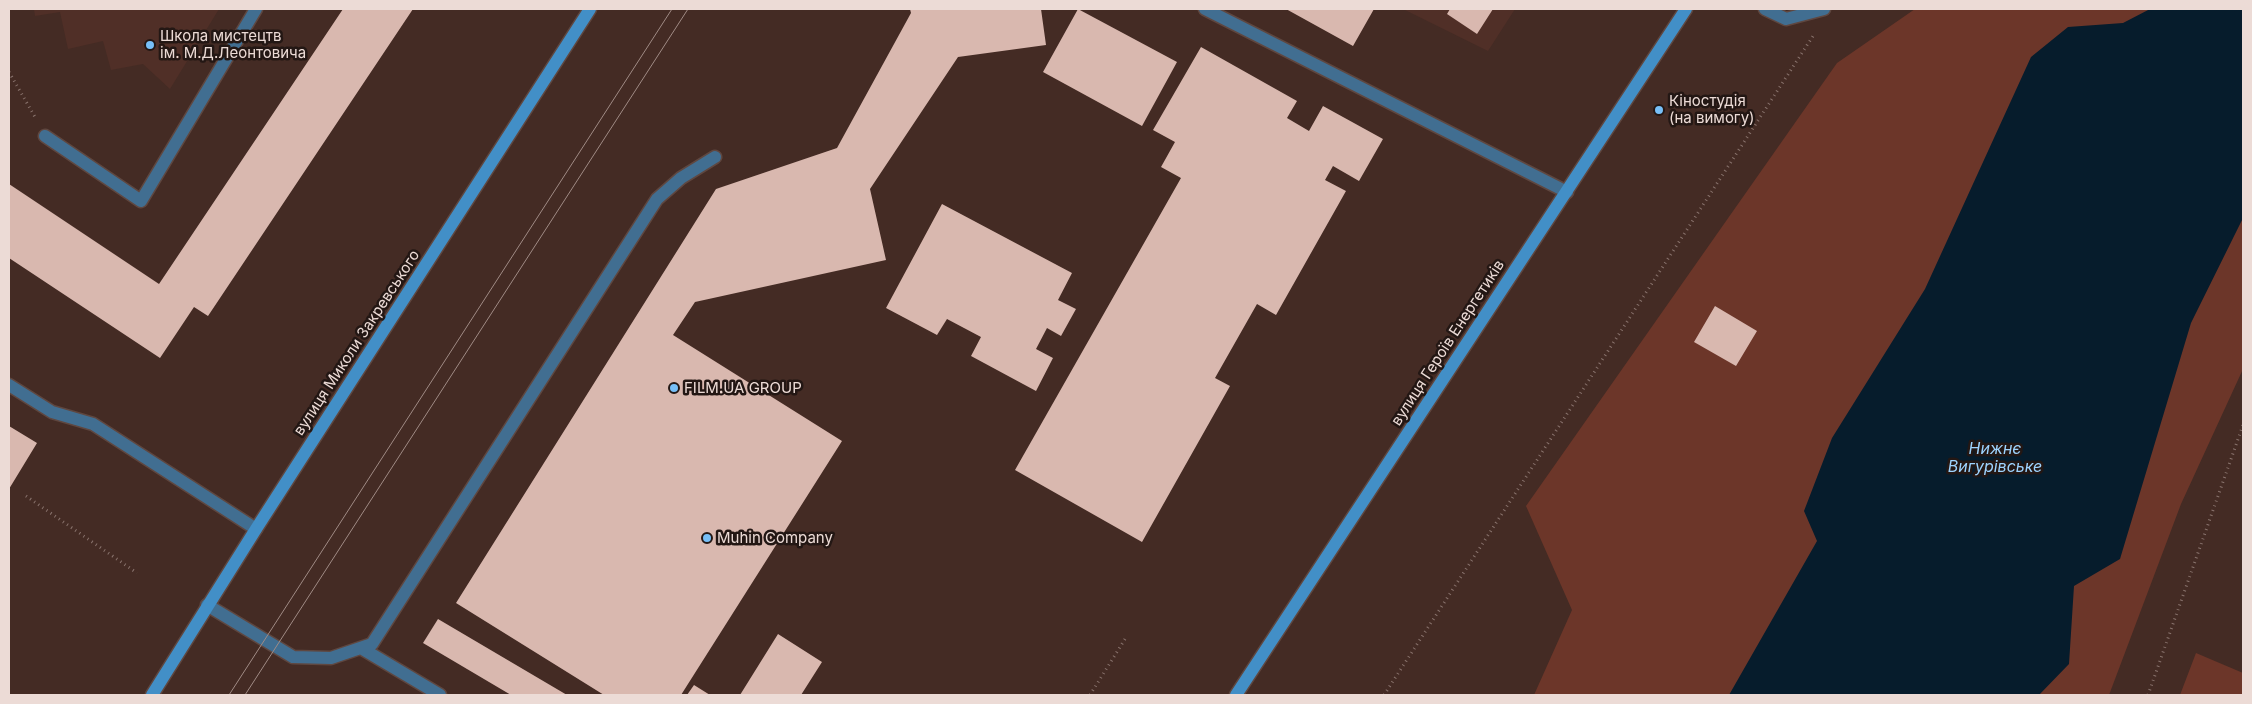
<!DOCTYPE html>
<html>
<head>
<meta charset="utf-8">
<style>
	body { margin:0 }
	#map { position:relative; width:2252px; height:704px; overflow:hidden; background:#442b24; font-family:Inter,sans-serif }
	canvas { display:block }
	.frame { position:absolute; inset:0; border:10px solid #ecdbd6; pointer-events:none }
</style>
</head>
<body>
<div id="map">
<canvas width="2252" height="704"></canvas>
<div class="frame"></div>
</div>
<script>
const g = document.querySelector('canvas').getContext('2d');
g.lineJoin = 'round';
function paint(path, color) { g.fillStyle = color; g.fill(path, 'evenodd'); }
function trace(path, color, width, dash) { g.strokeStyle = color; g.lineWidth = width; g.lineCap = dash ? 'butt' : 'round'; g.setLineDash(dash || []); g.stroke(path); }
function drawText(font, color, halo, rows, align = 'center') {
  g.font = font + ' Inter,sans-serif'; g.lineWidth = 5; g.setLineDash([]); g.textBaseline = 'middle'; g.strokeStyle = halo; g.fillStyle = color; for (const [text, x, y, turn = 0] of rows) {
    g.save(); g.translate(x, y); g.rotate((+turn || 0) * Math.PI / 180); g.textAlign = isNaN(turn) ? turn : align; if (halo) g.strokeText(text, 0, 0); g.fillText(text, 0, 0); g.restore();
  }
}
const built = new Path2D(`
	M34,9H219L170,89L143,64L111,70L103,41L68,49L60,12L35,16Z
	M1403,9H1515L1488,51Z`);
const green = new Path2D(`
	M1915,9H2243V369L2181,504L2109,695H1534L1572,610L1526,506L1837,63Z
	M2196,653L2243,673V695H2180Z`);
const water = new Path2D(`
	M2150,9H2243V218L2191,323L2120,559L2074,586L2069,664L2039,695H1729L1817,541L1804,511L1832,438L1925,289L2031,57L2068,27L2123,23Z`);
const building = new Path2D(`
	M343,9H413L208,316L194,307L160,358L9,258V184L159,284Z
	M910,9H1041L1046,45L958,57L870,189L886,260L695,302L673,335L842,441L681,695H604L456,603L716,189L837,148L911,13Z
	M1078,9L1177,62L1142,126L1043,72Z
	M1286,9H1374L1353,46Z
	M1450,9H1493L1477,34L1447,14Z
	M1201,47L1297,101L1287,118L1309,131L1323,106L1383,139L1359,181L1333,166L1325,180L1346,191L1276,315L1257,304L1215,378L1230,386L1142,542L1015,470L1181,178L1161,167L1175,142L1153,130Z
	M942,204L1072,273L1058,300L1076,309L1061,336L1047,328L1036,349L1053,358L1036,391L971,356L981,337L947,319L937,335L886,308Z
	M1715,306L1757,331L1736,366L1694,342Z
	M9,426L37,443L9,489Z
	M438,619L567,695H511L423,643Z
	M778,634L822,662L801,695H740Z
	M694,685L710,695H687Z`);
const path = new Path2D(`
	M9,72L35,117
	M26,496L137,573
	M1090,695L1125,639
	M1384,695L1813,36
	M2148,695L2243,425`);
const lane = new Path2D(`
	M1205,9L1567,192
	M1765,9L1786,19L1824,9
	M45,136L141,201L256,9
	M9,385L52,412L93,424L256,529
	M207,605L293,657L331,658L372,644L657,199L681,178L715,157
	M361,648L440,695`);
const secondary = new Path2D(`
	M152,695L256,529L590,9
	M1236,695L1686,9`);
const tram = new Path2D(`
	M229,695L672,9
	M245,695L688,9`);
const markers = [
	[150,45,5,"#77bff7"],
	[1659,110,5,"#77bff7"],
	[674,388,5,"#77bff7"],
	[707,538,5,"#77bff7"]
];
const poiNames = [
	["Школа мистецтв",160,36],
	["ім. М.Д.Леонтовича",160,53],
	["Кіностудія",1669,101],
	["(на вимогу)",1669,118],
	["FILM.UA GROUP",684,388],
	["Muhin Company",717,538]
];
const streetNames = [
	["вулиця Миколи Закревського",357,343,-57],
	["вулиця Героїв Енергетиків",1448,343,-57]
];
const waterNames = [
	["Нижнє",1995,449],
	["Вигурівське",1995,467]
];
paint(built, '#502f27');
paint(green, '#6c3629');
paint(water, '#061c2c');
paint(building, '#d9b8af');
trace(lane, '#5f4740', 15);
trace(secondary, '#5f4740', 15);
trace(path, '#89736d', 3, [1, 4]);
trace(lane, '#416e91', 12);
trace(secondary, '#428fc7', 12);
trace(tram, '#a08b85', 1);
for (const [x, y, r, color] of markers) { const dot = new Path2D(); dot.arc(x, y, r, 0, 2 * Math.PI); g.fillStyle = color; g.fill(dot); trace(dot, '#231714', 2); }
drawText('15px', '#ecdbd6', '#231714', poiNames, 'left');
drawText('15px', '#ecdbd6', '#231714', streetNames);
drawText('italic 16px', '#9dd3fe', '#231714', waterNames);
</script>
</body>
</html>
